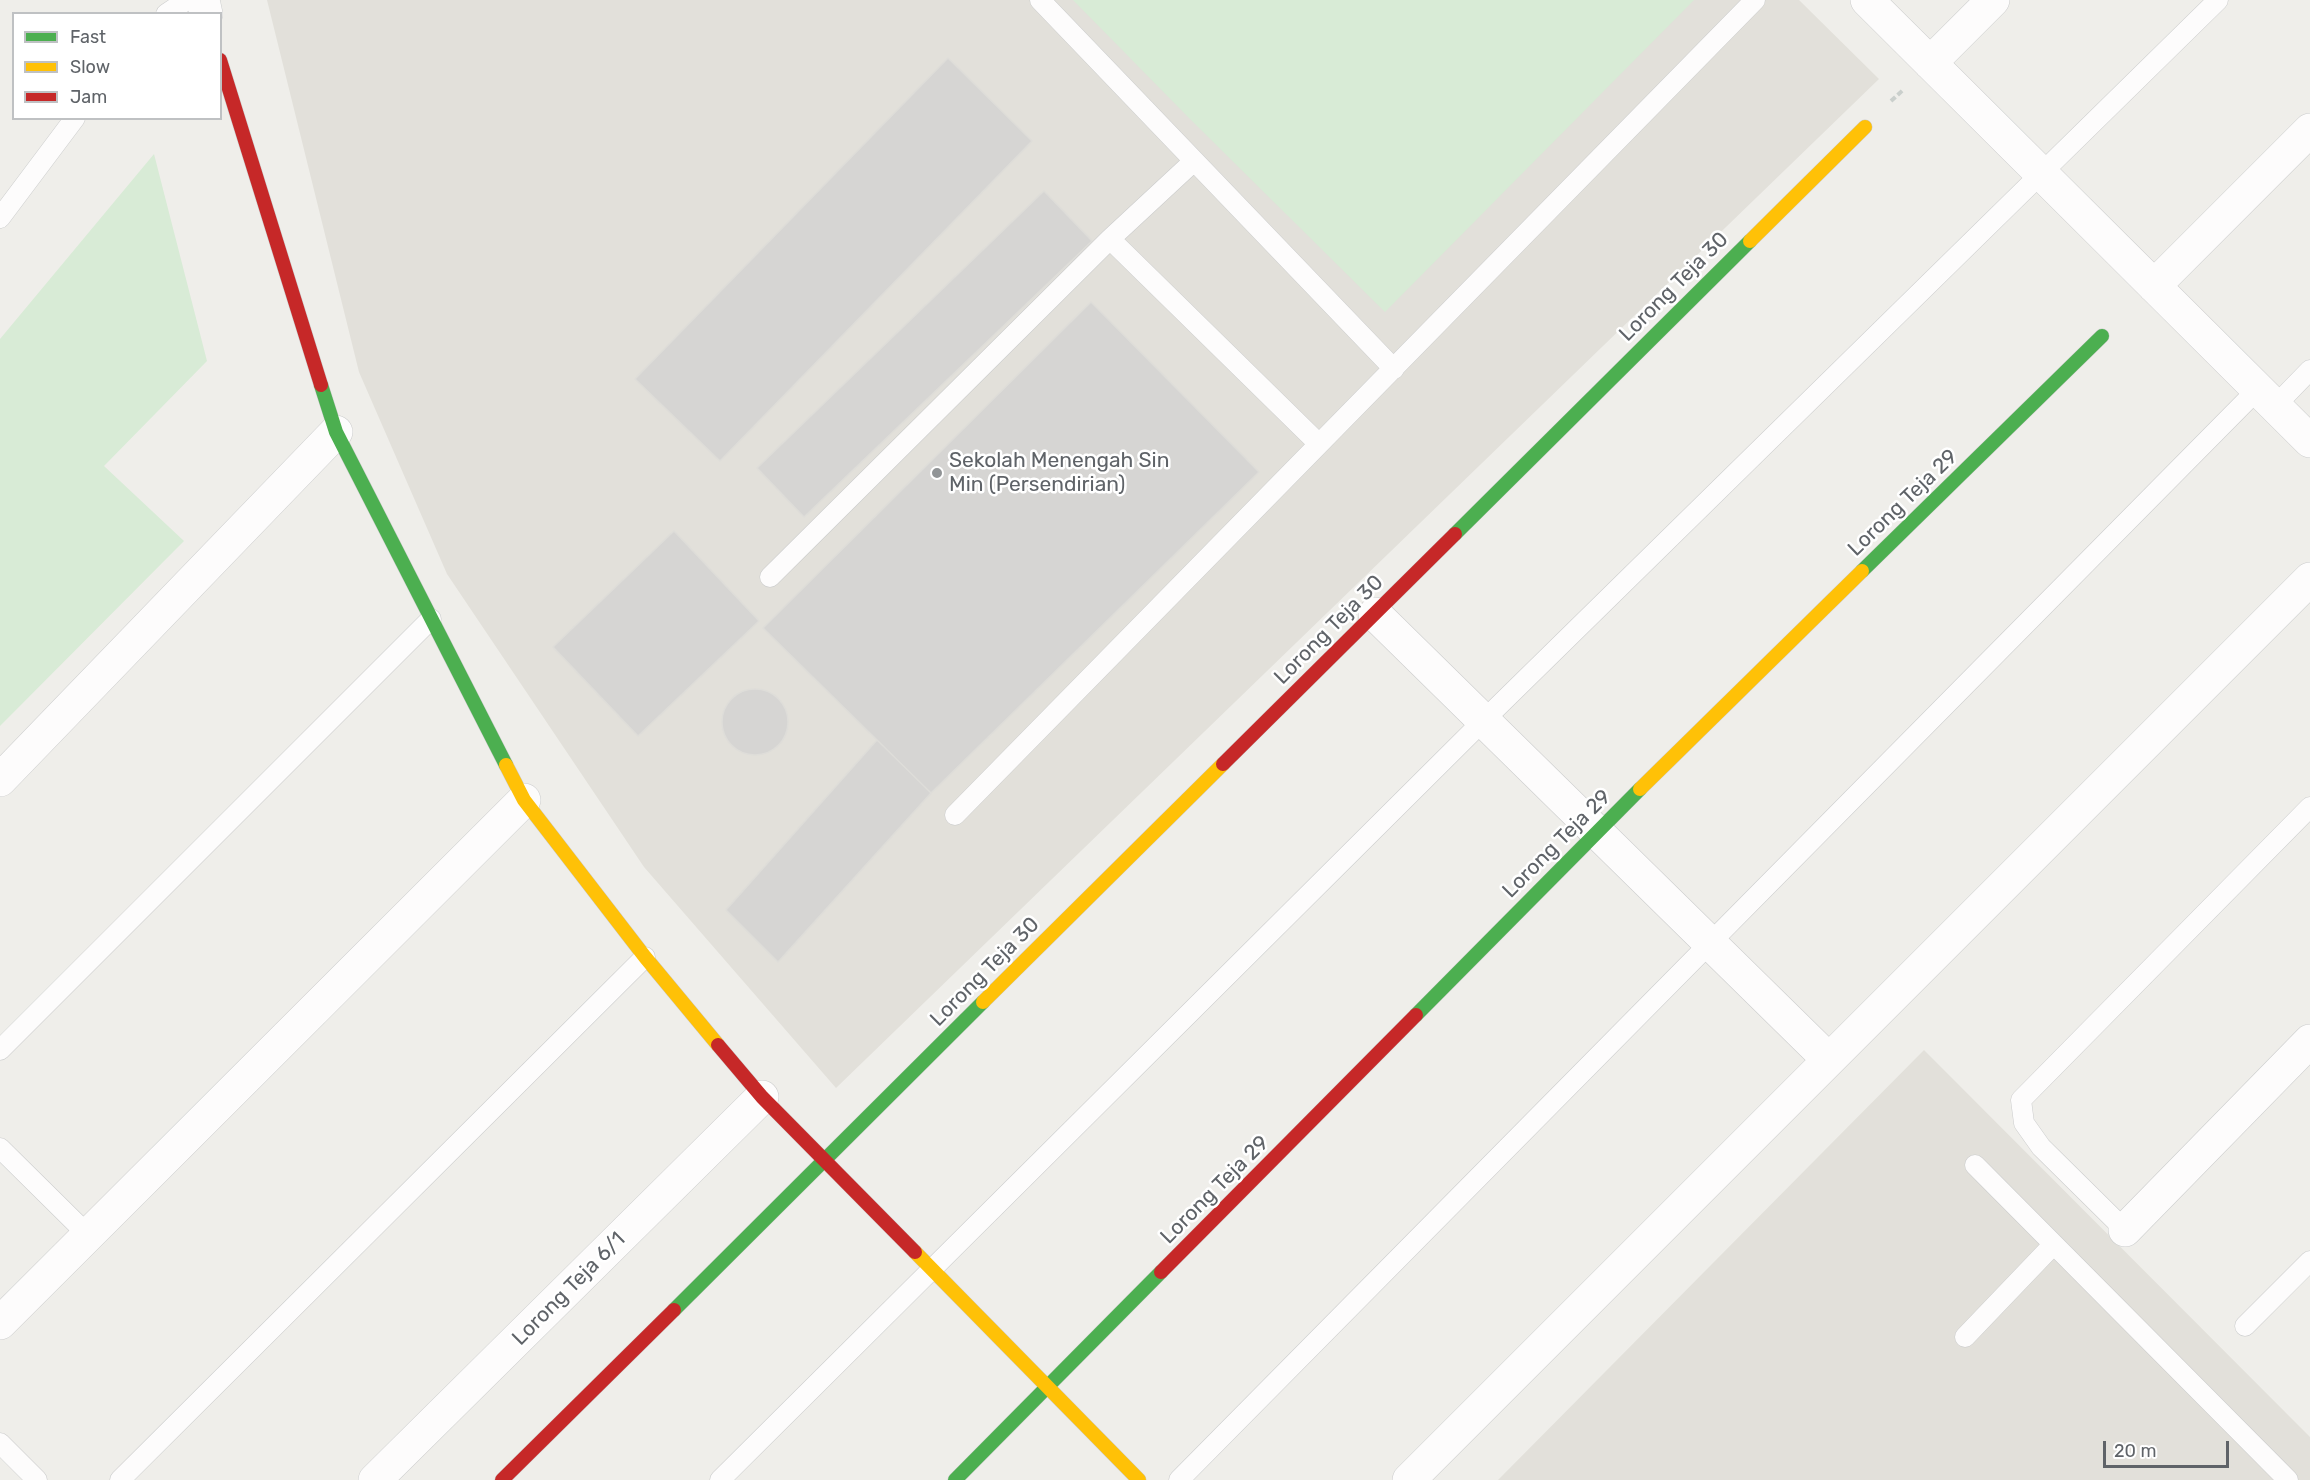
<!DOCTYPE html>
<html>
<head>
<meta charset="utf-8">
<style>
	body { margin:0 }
	#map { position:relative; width:2310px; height:1480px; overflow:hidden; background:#efeeea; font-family:Rubik,sans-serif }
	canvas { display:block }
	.legend { position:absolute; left:12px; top:12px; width:210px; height:108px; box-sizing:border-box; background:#fff; border:2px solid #bfc1c3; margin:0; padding:8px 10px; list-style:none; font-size:18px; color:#5f6368 }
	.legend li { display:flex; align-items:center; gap:12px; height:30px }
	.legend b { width:30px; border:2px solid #bfc1c3 }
	.scale { position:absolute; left:2103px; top:1441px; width:126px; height:27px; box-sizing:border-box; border:3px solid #5f6368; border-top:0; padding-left:8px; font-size:18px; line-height:21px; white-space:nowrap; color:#5f6368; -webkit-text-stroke:4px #fff; paint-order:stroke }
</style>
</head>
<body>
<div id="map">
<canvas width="2310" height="1480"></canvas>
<ul class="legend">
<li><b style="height:8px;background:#4caf50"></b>Fast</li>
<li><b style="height:8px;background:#ffc107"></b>Slow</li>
<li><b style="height:8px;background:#c62828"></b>Jam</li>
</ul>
<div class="scale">20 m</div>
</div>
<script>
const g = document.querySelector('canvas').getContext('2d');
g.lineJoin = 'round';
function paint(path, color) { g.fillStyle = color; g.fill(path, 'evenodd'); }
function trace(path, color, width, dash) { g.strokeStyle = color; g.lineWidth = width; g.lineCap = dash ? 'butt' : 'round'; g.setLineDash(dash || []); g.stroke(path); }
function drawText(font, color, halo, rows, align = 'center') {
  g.font = font + ' Rubik,sans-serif'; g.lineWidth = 5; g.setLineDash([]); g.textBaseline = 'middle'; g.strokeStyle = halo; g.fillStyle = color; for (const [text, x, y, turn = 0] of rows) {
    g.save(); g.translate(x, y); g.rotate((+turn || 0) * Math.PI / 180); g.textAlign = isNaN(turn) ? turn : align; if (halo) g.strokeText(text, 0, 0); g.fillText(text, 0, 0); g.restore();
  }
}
const education = new Path2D(`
	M267,0H1799L1879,79L836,1088L644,867L447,574L359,372Z
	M1924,1050L2310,1437V1480H1498Z`);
const green = new Path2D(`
	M1073,0H1694L1385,312L1189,118Z
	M154,154L207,361L104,466L184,541L0,726V339Z`);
const building = new Path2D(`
	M948,58L1032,141L720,461L635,379Z
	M1044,191L1092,241L804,517L757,468Z
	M1091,302L1259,472L931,793L763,628Z
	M674,531L759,621L638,736L553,647Z
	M722 722a33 33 0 1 1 66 0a33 33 0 1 1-66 0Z
	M877,740L931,793L778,962L726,910Z`);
const path = new Path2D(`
	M1891,101L1903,90`);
const lane = new Path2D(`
	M1040,0L1394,369
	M166,14L187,0
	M1194,161L1110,239L1319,444
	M0,218L75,118
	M2275,406L2310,370
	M770,577L1110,239
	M955,815L1755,0
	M0,1050L431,619
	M0,1148L88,1235
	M1975,1165L2288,1480
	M2125,1230L2041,1147L2024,1123L2021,1100L2310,807
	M2245,1326L2310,1261
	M1965,1337L2053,1245
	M0,1443L37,1480
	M120,1480L645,957
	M720,1480L1482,722L2218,0
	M1179,1480L2258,389`);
const street = new Path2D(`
	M203,0L206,14
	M1867,0L2310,441
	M1930,63L1993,0
	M2154,286L2310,130
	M1375,614L1828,1059
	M0,780L336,432
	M2125,1230L2310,1041
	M0,1323L524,800
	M375,1480L762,1097
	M1409,1480L2310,579`);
const fast = new Path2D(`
	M321,385L336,432L506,765
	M1455,534L1750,241
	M1862,571L2102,336
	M1416,1015L1640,789
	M674,1310L983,1002
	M955,1480L1161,1272`);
const slow = new Path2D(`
	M1750,241L1865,127
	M506,765L524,800L645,957L718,1045
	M1640,789L1862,571
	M983,1002L1223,764
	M915,1252L1139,1480`);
const jam = new Path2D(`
	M220,60L321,385
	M1223,764L1455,534
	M718,1045L762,1097L915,1252
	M1161,1272L1416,1015
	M502,1480L674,1310`);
const markers = [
	[937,473,6,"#919496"]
];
const streetNames = [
	["Lorong Teja 30",1674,287,-45],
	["Lorong Teja 29",1903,503,-44],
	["Lorong Teja 30",1329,630,-45],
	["Lorong Teja 29",1557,844,-45],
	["Lorong Teja 30",985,972,-45],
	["Lorong Teja 29",1215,1190,-45],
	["Lorong Teja 6/1",569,1289,-45]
];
const poiNames = [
	["Sekolah Menengah Sin",949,461],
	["Min (Persendirian)",949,485]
];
paint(education, '#e2e0da');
paint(green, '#d8ebd6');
paint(building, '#d6d5d3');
trace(building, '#deddd9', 1.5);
trace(lane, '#cbcccc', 21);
trace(street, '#cbcccc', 34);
trace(fast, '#cacacb', 15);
trace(slow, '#cacacb', 15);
trace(jam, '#cacacb', 15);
trace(path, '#cacfcc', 4, [6, 3]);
trace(lane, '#fdfcfc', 20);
trace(street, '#fdfcfc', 33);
trace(fast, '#4caf50', 14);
trace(slow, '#ffc107', 14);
trace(jam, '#c62828', 14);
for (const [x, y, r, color] of markers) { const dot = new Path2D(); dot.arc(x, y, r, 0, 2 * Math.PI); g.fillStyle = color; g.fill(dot); trace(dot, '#fff', 2); }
drawText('21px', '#5f6368', '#fff', streetNames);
drawText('21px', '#5f6368', '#fff', poiNames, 'left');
</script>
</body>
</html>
